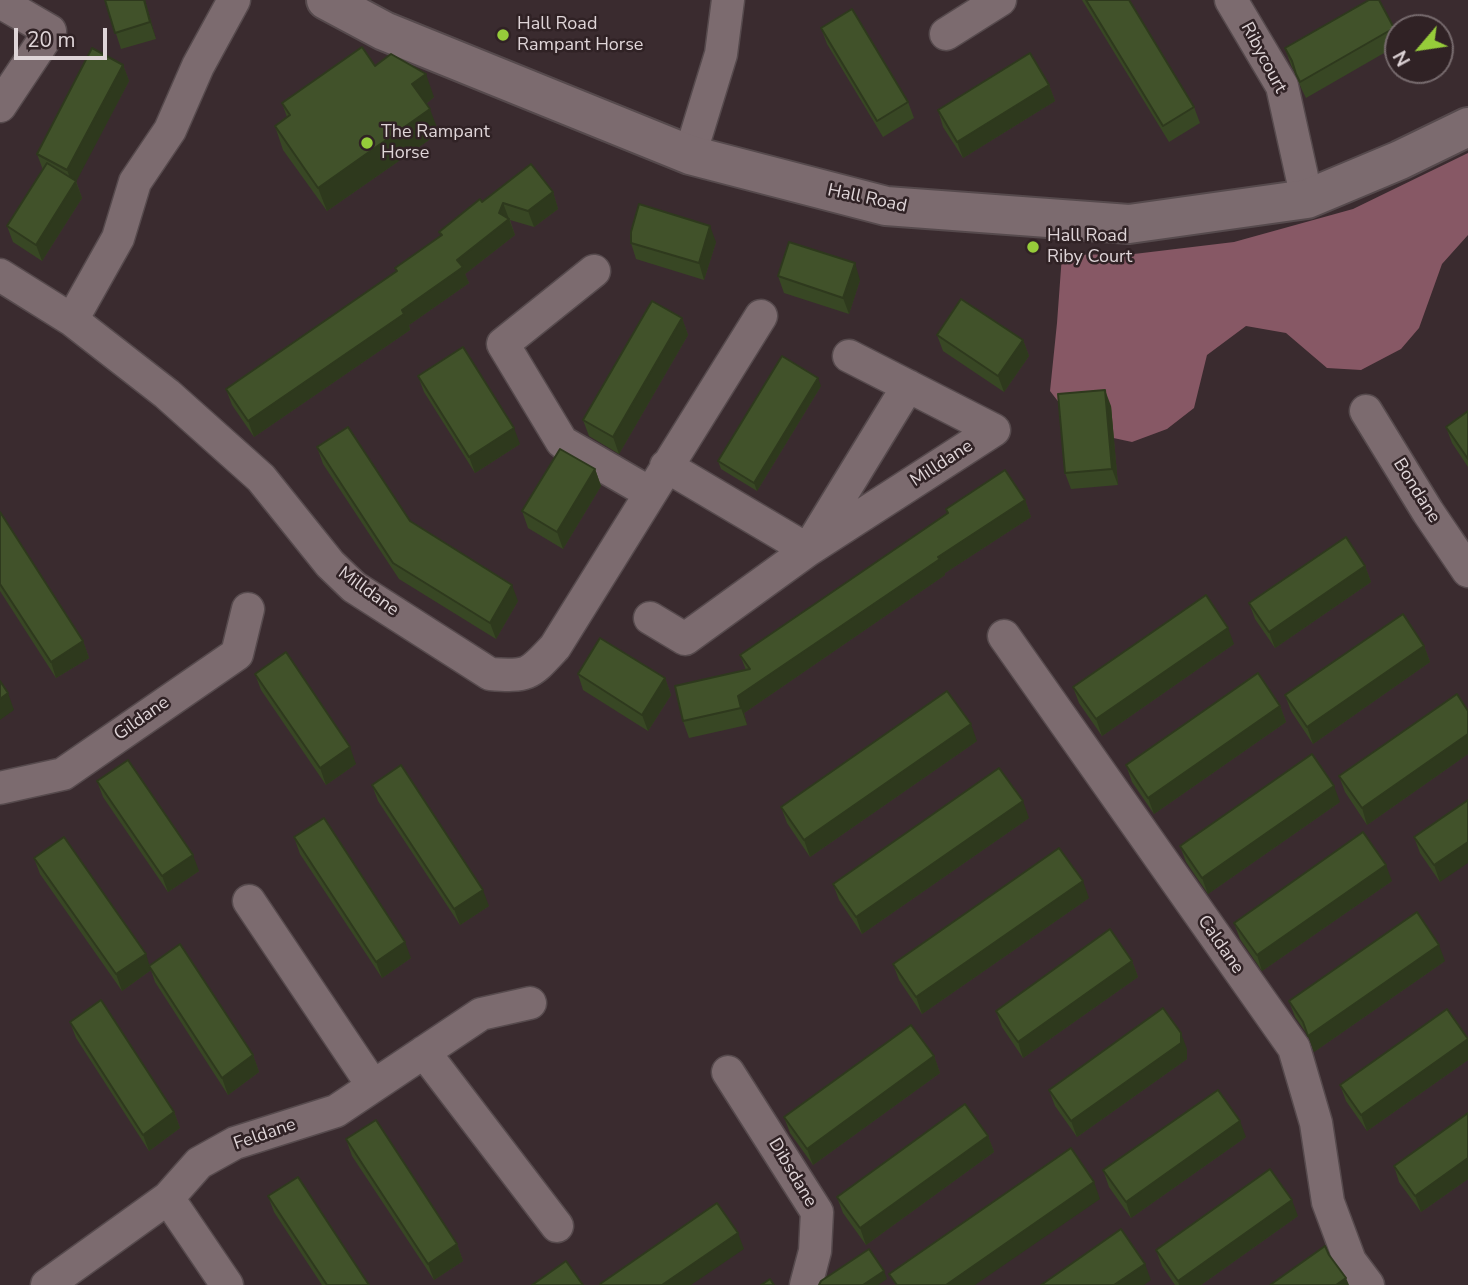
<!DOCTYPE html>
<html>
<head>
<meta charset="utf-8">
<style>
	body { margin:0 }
	#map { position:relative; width:1468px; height:1285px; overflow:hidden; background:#3a2b2f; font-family:"Nunito Sans",sans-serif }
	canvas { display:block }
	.north { position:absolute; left:1384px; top:14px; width:70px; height:70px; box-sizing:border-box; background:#302225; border:2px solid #766a6d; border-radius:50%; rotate:241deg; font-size:19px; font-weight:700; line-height:28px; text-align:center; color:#dfd5d8 }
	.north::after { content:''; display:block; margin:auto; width:24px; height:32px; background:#96cc3a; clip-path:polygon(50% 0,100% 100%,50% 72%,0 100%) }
	.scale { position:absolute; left:14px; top:28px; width:93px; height:32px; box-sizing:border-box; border:4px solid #dfd5d8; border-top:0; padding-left:9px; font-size:21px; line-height:24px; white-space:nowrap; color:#dfd5d8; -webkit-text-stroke:5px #302225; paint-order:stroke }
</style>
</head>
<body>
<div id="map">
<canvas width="1468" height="1285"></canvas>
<div class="north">N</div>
<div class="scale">20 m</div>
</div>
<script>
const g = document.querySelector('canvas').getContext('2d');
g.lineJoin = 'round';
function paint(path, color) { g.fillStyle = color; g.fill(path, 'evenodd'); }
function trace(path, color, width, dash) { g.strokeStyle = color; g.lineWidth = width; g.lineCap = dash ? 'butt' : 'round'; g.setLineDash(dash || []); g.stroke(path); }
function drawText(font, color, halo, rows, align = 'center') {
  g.font = font + ' "Nunito Sans",sans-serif'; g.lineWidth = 5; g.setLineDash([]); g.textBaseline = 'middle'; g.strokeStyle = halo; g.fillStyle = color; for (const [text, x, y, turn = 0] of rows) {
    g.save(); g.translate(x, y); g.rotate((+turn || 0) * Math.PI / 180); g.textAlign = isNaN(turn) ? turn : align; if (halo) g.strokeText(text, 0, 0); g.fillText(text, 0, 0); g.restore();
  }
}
const forest = new Path2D(`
	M1468,153V235L1442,264L1419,328L1401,349L1361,370L1327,368L1286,333L1246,326L1207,355L1194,408L1167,429L1132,442L1081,431L1050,391L1057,323L1062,255L1134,254L1234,242L1353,209Z`);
const street = new Path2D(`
	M1231,0L1282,86L1307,199
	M0,2L50,31L0,106
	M946,34L1000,0
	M690,155L721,54L728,0
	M594,271L503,344L562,442L650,493
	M0,275L72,320L167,394L261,478L330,564L354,587L490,674C529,677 530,674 555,647L761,316
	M72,320L118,238L135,182L170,130L198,66L234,0
	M1366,411L1428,512L1468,571
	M812,543L908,386
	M808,550L994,430L849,356
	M650,618L685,639L808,550L666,466
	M1004,636L1294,1048L1316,1123L1328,1202L1350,1261L1368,1285
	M0,788L63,774L237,654L248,609
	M249,901L373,1086
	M424,1052L557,1226
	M728,1072L817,1212L815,1251L806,1285
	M168,1198L227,1285
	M47,1285L168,1198L199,1163L235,1143L336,1111L481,1014L530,1003`);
const secondary = new Path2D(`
	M326,0L384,31L690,155L886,206L1129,224L1307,199L1400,160L1468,127`);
const wall = new Path2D(`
	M105,0H145L156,39L121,49Z
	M1082,0H1129L1194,107L1200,123L1169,142Z
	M821,28L908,102L914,118L883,137L827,44Z
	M1394,28L1398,37V45L1306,98L1302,90L1295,73L1291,65L1285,48Z
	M123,65L129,81L76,181L82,198L42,261L13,242L7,226L43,170L37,154Z
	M375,66L434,97L426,104L439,133L327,211L283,150L275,126L287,117L282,103Z
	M1049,85L1055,101L963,158L943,127L938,110Z
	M553,192L558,209L534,227L510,220L515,235L465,274L469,283L409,325L410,330L254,437L232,405L226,389L396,271L395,268L441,236L439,232L482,202Z
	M716,242L704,280L636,259L631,243Z
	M778,276L860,280L849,314L784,293Z
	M682,318L688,335L619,454L589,436L583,420Z
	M937,335L1023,340L1029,356L1004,392L943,351Z
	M418,376L520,444L475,473L424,392Z
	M821,386L757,491L721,469L718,461Z
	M1111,406L1118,485L1071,489L1065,473Z
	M1468,411V467L1452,443L1446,427Z
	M317,447L410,521L518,601L496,639L399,579L323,464Z
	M595,469L601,486L563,549L528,528L522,511Z
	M1025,500L1031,517L945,573V575L744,713L747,725L689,738L683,721L746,670L740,655L947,513L946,509Z
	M0,512L83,641L89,658L56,678L0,591Z
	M1365,566L1371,582L1275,648L1255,619L1249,603Z
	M1234,644L1102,736L1079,703L1073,687Z
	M1424,646L1430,662L1313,744L1291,711L1285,695Z
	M255,674L356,764L326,785L261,690Z
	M578,674L665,678L671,695L648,731L583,690Z
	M1280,706L1286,722L1154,814L1132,782L1126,765Z
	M1468,711V754L1367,825L1345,792L1339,776Z
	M977,741L810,857L787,823L781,807Z
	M97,781L199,871L168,892L103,797Z
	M372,785L489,906L460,925L378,801Z
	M1468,800L1440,882L1420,853L1414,837Z
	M1340,802L1208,894L1186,862L1180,846Z
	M1029,818L862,934L839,900L833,884Z
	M294,837L411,958L382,978L300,854Z
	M34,858L150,965L253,1055L259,1072L228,1095L155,982L151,970L122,991L40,874Z
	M1392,881L1262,971L1240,939L1234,923Z
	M1089,898L922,1014L899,980L893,964Z
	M1132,961L1138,977L1023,1058L1002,1027L996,1011Z
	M1445,961L1314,1052L1309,1037L1295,1017L1289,1001Z
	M70,1022L174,1112L180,1128L149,1151L76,1038Z
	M1468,1039V1060L1367,1131L1346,1101L1340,1085Z
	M1187,1049V1059L1077,1137L1055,1106L1049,1090Z
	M934,1056L940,1073L813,1165L790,1133L784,1117Z
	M1468,1113V1179L1421,1212L1399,1182L1394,1166Z
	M988,1136L994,1152L866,1245L843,1213L837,1197Z
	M1246,1137L1131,1218L1109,1187L1103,1170Z
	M346,1139L457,1244L463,1261L434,1280L352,1156Z
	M268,1196L369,1285H322L274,1212Z
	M1298,1216L1201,1285H1175L1162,1266L1156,1250Z`);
const shadedWall = new Path2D(`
	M144,0H145L156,39L150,22Z
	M123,65L129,81L76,182L82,198L42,261L36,245L73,186L67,170Z
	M426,74L434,97L421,108L412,84Z
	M1049,85L1055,101L963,158L957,142Z
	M430,109L439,133L327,211L318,188Z
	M553,192L558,209L534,227L528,211Z
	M503,203L515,235L465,274L469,283L409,325L410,330L254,437L248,421L402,310L457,260L499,213Z
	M710,226L716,242L704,280L699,263Z
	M855,263L860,280L849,314L843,298Z
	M682,318L688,335L619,454L613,437Z
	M1023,340L1029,356L1004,392L998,376Z
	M818,378L821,386L757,491L754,483Z
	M1105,390L1111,406L1118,485L1112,469Z
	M514,428L520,444L475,473L469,457Z
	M595,469L601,486L563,549L557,532Z
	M1025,500L1031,517L945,573V575L744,713L747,725L741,708L738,696L938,557Z
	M1365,566L1371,582L1275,648L1269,632Z
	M512,585L518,601L496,639L490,623Z
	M1228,628L1234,644L1102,736L1096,719Z
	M83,641L89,658L56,678L51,662Z
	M1424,646L1430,662L1313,744L1307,727Z
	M665,678L671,695L648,731L642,715Z
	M8,693L14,710L0,720V699Z
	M1280,706L1286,722L1154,814L1148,798Z
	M971,724L977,741L810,857L804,840Z
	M1468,734V754L1367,825L1362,808Z
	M350,747L356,764L326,785L320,768Z
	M1334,786L1340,802L1208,894L1202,878Z
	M1023,801L1029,818L862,934L856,917Z
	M1468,842V863L1440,882L1434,865Z
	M193,855L199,871L168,892L162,876Z
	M1386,865L1392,881L1262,971L1257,955Z
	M1083,881L1089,898L922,1014L916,997Z
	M483,890L489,906L460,925L454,909Z
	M405,942L411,958L382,978L376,962Z
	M1439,945L1445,961L1314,1052L1308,1036Z
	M146,954L151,970L122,991L116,974Z
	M1132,961L1138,977L1023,1058L1018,1042Z
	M1181,1033L1187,1049V1059L1077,1137L1071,1121Z
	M1468,1039V1060L1367,1131L1361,1115Z
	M253,1055L259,1072L228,1095L222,1078Z
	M934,1056L940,1073L813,1165L807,1149Z
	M174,1112L180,1128L149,1151L143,1135Z
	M1240,1121L1246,1137L1131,1218L1126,1202Z
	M988,1136L994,1152L866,1245L860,1228Z
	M1468,1158V1179L1421,1212L1415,1196Z
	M1094,1182L1100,1199L975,1285H946Z
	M1292,1200L1298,1216L1201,1285H1179L1178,1281Z
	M738,1233L744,1249L691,1285H662Z
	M457,1244L463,1261L434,1280L428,1264Z
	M1145,1264L1151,1280L1144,1285H1114Z
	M884,1271L887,1279L878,1285H863Z
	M1346,1278L1349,1285H1336Z`);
const building = new Path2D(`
	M105,0H144L150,22L115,33Z
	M1086,0H1129L1194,107L1163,126Z
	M1369,0H1379L1394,28L1300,82L1296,74L1292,61L1285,48Z
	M852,9L908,102L877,121L821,28Z
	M362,47L375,66L391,54L426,74L412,84L430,109L318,188L275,126L290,115L282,103Z
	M92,48L123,65L67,170L37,154Z
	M1030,53L1049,85L957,142L938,110Z
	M47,163L76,181L36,245L7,226Z
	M531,164L553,192L528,211L503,203L499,213L509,219L457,260L463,267L402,310L404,314L248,421L226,389L397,271L395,268L442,235L439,232L480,199L482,202Z
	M639,204L710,226L699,263L631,243V232Z
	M789,242L855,263L843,298L778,276Z
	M961,299L1023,340L998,376L937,335Z
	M652,301L682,318L613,437L583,420Z
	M463,347L514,428L469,457L418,376Z
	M782,356L818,378L754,483L718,461Z
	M1105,390L1112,469L1065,473L1058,394Z
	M1468,411V459L1446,427Z
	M348,427L410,521L512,585L490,623L393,563L317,447Z
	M560,449L595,469L557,532L522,511Z
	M1005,470L1025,500L938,557L940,559L738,696L741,708L683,721L675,686L750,669L740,655L948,513L946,509Z
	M0,512L83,641L51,662L0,584Z
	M1346,537L1365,566L1269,632L1249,603Z
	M1206,595L1228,628L1096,719L1073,687Z
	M1403,614L1424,646L1307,727L1285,695Z
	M600,638L665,678L642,715L578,674Z
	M286,652L350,747L320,768L255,674Z
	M1258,673L1280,706L1148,798L1126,765Z
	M0,681L8,693L0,699Z
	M947,691L971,724L804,840L781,807Z
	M1457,694L1468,711V734L1362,808L1339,776Z
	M1312,754L1334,786L1202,878L1180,846Z
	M128,760L193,855L162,876L97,781Z
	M401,765L483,890L454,909L372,785Z
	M999,768L1023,801L856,917L833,884Z
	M1468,800V842L1434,865L1414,837Z
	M324,818L405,942L376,962L294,837Z
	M1363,832L1386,865L1257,955L1234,923Z
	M64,837L146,954L116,974L34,858Z
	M1059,848L1083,881L916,997L893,964Z
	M1417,912L1439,945L1308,1036L1303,1022L1289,1001Z
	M1110,929L1132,961L1018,1042L996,1011Z
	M180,944L253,1055L222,1078L149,966Z
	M101,1000L174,1112L143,1135L70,1022Z
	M1163,1008L1181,1033V1043L1071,1121L1049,1090Z
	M1447,1009L1468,1039L1361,1115L1340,1085Z
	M911,1025L934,1056L807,1149L784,1117Z
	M1218,1090L1240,1121L1126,1202L1103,1170Z
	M965,1104L988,1136L860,1228L837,1197Z
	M1468,1113V1158L1415,1196L1394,1166Z
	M376,1120L457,1244L428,1264L346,1139Z
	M1071,1148L1094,1182L946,1285H897L889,1274Z
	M1270,1169L1292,1200L1178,1281L1156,1250Z
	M298,1177L369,1285H327L268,1196Z
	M717,1203L738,1233L662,1285H601L600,1284Z
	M1121,1229L1145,1264L1114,1285H1041Z
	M1325,1246L1329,1255L1346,1278L1336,1285H1270Z
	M869,1249L884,1271L863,1285H819L821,1281Z
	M566,1261L583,1285H532Z
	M770,1279L774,1285H761Z`);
const markers = [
	[503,35,7,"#96cc3a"],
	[367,143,7,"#96cc3a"],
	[1033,247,7,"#96cc3a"]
];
const poiNames = [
	["Hall Road",517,25],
	["Rampant Horse",517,46],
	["The Rampant",381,133],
	["Horse",381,154],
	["Hall Road",1047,237],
	["Riby Court",1047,258]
];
const streetNames = [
	["Ribycourt",1263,58,62],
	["Hall Road",867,199,12],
	["Milldane",942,464,-33],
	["Bondane",1416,491,58],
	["Milldane",368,592,36],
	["Gildane",142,719,-35],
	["Caldane",1220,945,55],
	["Feldane",265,1135,-19],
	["Dibsdane",792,1173,59]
];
paint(forest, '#875865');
trace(street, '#564a4d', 35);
trace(secondary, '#564a4d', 42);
trace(street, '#7c6b6f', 32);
trace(secondary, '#7c6b6f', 38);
paint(wall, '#384724');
paint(shadedWall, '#2e391d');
paint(building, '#41522a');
trace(building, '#2e391d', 2);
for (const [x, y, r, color] of markers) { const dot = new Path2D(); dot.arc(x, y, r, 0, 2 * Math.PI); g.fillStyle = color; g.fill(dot); trace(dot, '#302225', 2.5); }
drawText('18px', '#dfd5d8', '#302225', poiNames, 'left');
drawText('18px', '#dfd5d8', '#302225', streetNames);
</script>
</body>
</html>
